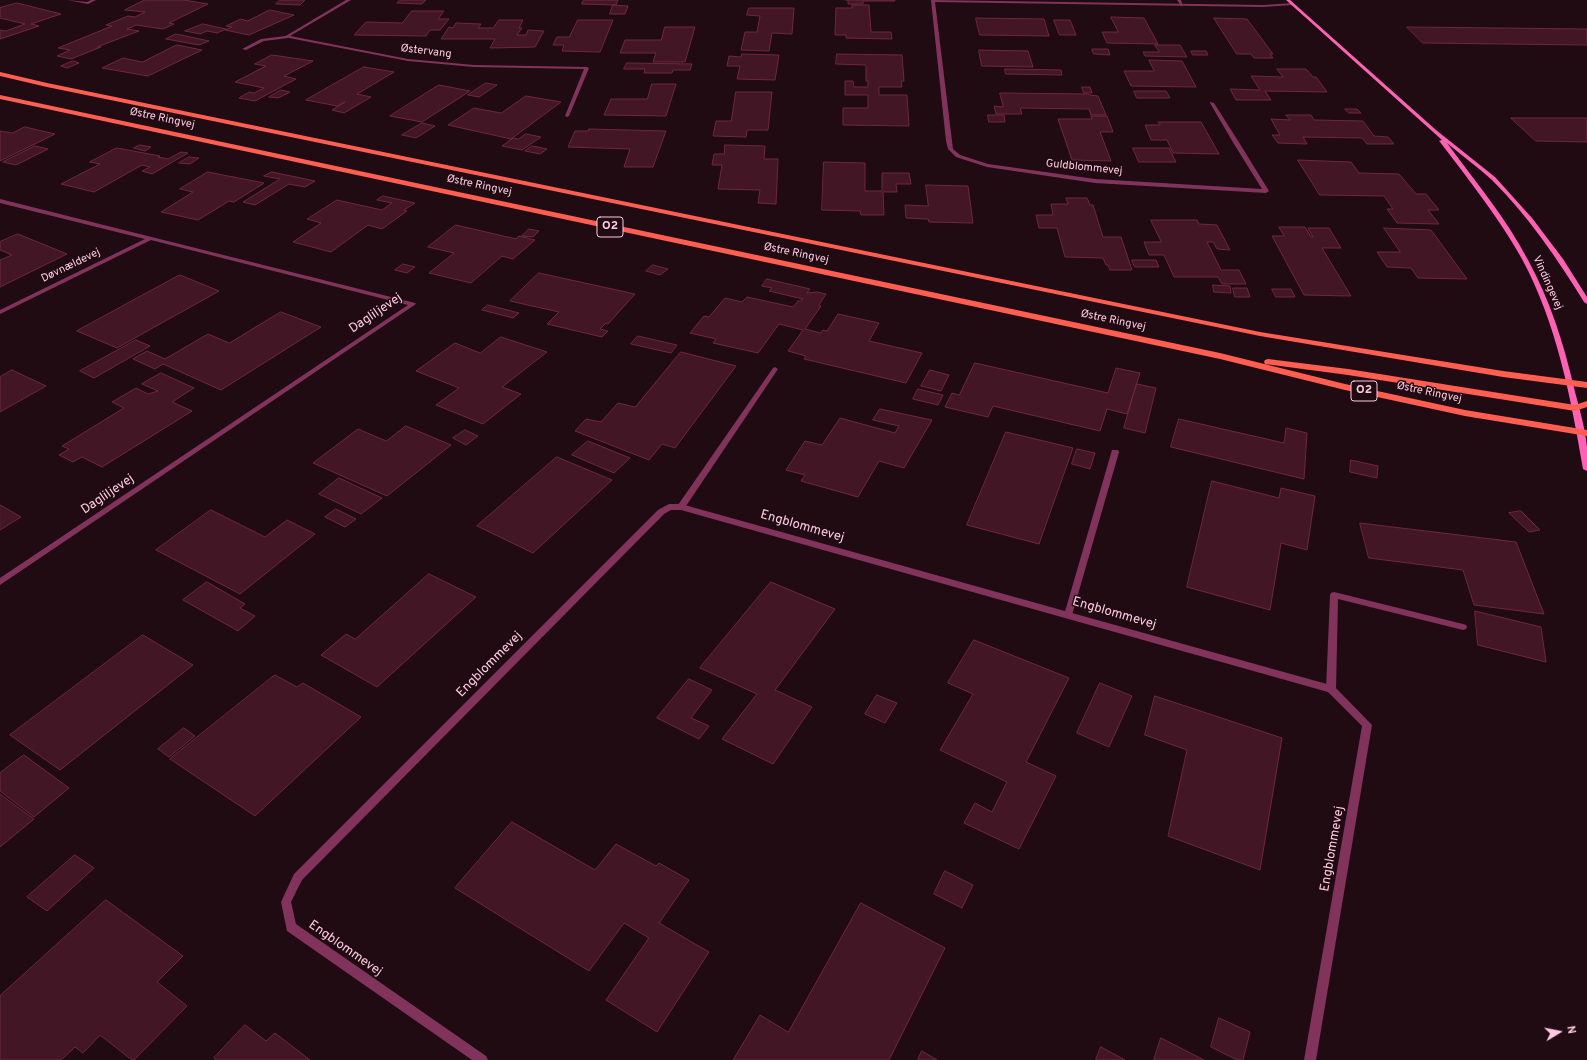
<!DOCTYPE html>
<html>
<head>
<meta charset="utf-8">
<style>
	body { margin:0 }
	#map { position:relative; width:1587px; height:1060px; overflow:hidden; background:#200b13; font-family:Overpass,sans-serif }
	canvas { display:block }
	.north { position:absolute; left:1539px; top:1012px; width:40px; height:40px; -webkit-text-stroke:3px #200b13; paint-order:stroke; rotate:80deg; font-size:11px; font-weight:700; line-height:16px; text-align:center; color:#ffcae1 }
	.north::after { content:''; display:block; margin:auto; width:14px; height:18px; background:#ffcae1; clip-path:polygon(50% 0,100% 100%,50% 72%,0 100%) }
</style>
</head>
<body>
<div id="map">
<canvas width="1587" height="1060"></canvas>
<div class="north">N</div>
</div>
<script>
const g = document.querySelector('canvas').getContext('2d');
g.lineJoin = 'round';
function paint(path, color) { g.fillStyle = color; g.fill(path, 'evenodd'); }
function trace(path, color, width, dash) { g.strokeStyle = color; g.lineWidth = width; g.lineCap = dash ? 'butt' : 'round'; g.setLineDash(dash || []); g.stroke(path); }
function drawText(font, color, halo, rows, align = 'center') {
  g.font = font + ' Overpass,sans-serif'; g.lineWidth = 3; g.setLineDash([]); g.textBaseline = 'middle'; g.strokeStyle = halo; g.fillStyle = color; for (const [text, x, y, turn = 0] of rows) {
    g.save(); g.translate(x, y); g.rotate((+turn || 0) * Math.PI / 180); g.textAlign = isNaN(turn) ? turn : align; if (halo) g.strokeText(text, 0, 0); g.fillText(text, 0, 0); g.restore();
  }
}
const building = new Path2D(`
	M145,0H184L208,4L169,23L174,24L163,29L136,25L127,29L139,31L97,47H101L71,59L57,56L70,50L58,48L112,26L106,25L128,16L135,17L145,12L125,10Z
	M280,0H305L300,5L276,4Z
	M400,0H426L422,4L397,3Z
	M584,0H618L616,5L582,4Z
	M846,0H895V1H863V4H848V0Z
	M17,3L61,14L31,24L39,26L0,39V30L6,31L25,24L0,18V8Z
	M613,5L628,6L625,14H610Z
	M852,5H869L871,32H891L892,39L846,38V35H835L836,8H852Z
	M749,8H794L792,34L772,33L769,51L741,50L745,32H757L760,16L747,15Z
	M270,10L294,15L249,35L225,30L232,27L226,26L241,19L247,21Z
	M412,11H444L438,19H449L440,30H430L426,36L354,35L366,22L402,23Z
	M1111,17L1144,18L1158,44L1107,43L1102,32H1118Z
	M976,18L1044,19L1049,36L980,35Z
	M1214,18L1247,19L1273,54H1270L1273,58H1254L1251,54H1237Z
	M499,20H523L519,28H522L517,35H526L528,30L544,31L535,47L490,48L495,39H441L449,27L453,28L456,23L481,24L478,28H493Z
	M578,20H613L600,52L562,51L564,45H553L557,37H569Z
	M1054,20H1070L1076,35H1060Z
	M203,24L226,29L217,33L207,31L200,34L185,31Z
	M665,27H695L685,62H653L656,53H620L625,40H661Z
	M1407,27L1587,29V45L1423,43Z
	M176,34L209,41L199,45L166,39Z
	M177,45L202,50L148,76L102,68L123,58L142,62Z
	M1155,45H1180L1187,57L1145,56L1143,52H1159Z
	M1092,49H1108L1110,55L1094,54Z
	M979,50L1028,51L1033,67L982,66Z
	M1191,51H1206L1208,55H1193Z
	M742,54L779,55L775,80L737,79L740,66H727L729,56L741,57Z
	M837,54L902,55L904,81H901L902,87H879V95H907L909,126L843,125V108H868V95H845V81H853L854,87H868V81H866V65L836,64Z
	M272,55L313,61L284,76L296,79L255,101L239,98L249,92L254,93L264,88L235,82L266,66L255,64Z
	M1149,60L1182,61L1196,87L1131,86L1124,71H1154Z
	M73,61L79,63L67,68L61,66Z
	M627,63L692,64L690,70H673L672,73H644L645,69H624Z
	M364,67L394,72L357,94L371,97L344,113L332,110L345,102L337,106L306,100Z
	M1005,69L1061,70L1062,75L1006,74Z
	M1277,69H1306L1313,77H1316L1327,92L1265,91L1271,100H1236L1230,89L1260,90L1251,76L1283,77Z
	M486,83L497,85L479,97L468,95Z
	M652,84H676L666,116L604,115L611,99H647Z
	M439,85L470,91L422,122L390,116Z
	M1082,87H1090L1092,93H1084Z
	M281,90L290,92L278,98L269,97Z
	M1134,91H1166L1170,98H1137Z
	M736,92H772L768,130H747L746,137L713,136L716,121H731Z
	M1000,93L1088,94L1089,95L1098,96L1106,115H1091L1089,109L1020,108L1022,114H996L994,106L1003,107Z
	M526,96L561,102L511,139L448,125L474,108L501,113Z
	M1345,109H1357L1361,113H1349Z
	M988,115H1004L1005,122H989Z
	M1286,115H1311L1314,120L1363,121L1374,136L1388,137L1394,144H1367L1362,138L1303,137L1307,144L1278,143L1272,135H1280L1271,119L1290,120Z
	M1091,116H1107L1113,132H1100L1111,161L1072,160L1058,119H1092Z
	M1511,118H1587V142L1536,141Z
	M1158,122H1201L1219,154L1173,153L1167,140H1151L1145,125H1160Z
	M422,123L435,126L416,138L402,135Z
	M25,127L55,134L0,161V131L12,133Z
	M589,129L666,131L653,167H624L630,149L568,147L575,131H588Z
	M526,134L541,137L522,150L502,146L513,138L518,139Z
	M140,145L151,147L145,151L134,148Z
	M725,145L765,146L764,159H778L776,204L758,203L760,190L718,189L722,165H712L714,154H724Z
	M35,146L48,149L16,165L3,162Z
	M532,146L547,149L540,154L525,151Z
	M117,148L160,156L158,157L168,159L181,152L188,153L152,174L142,171L150,167L142,165L94,192L61,184L100,164L90,162Z
	M1133,148H1169L1176,162H1139Z
	M189,157L199,158L190,164L179,163Z
	M1298,160L1351,162L1359,173L1399,174L1416,194H1426L1439,210H1428L1439,224L1397,223L1387,209H1393L1384,196L1320,195Z
	M824,162L865,163V191H882V173H909L911,184H896L897,192H883L884,215H861L860,211L822,210Z
	M208,172L264,183L234,202L229,201L198,220L161,212L193,192L180,189Z
	M272,172L315,181L305,187L289,184L255,205L243,202L280,179L264,176Z
	M926,185L968,186L973,223L929,222L928,219L906,218L905,205L928,206Z
	M383,196L415,203L404,210L407,211L382,229L368,225L331,252L293,242L321,223L307,219L337,200L382,210L392,203L377,200Z
	M1066,198H1087L1090,205H1093L1103,237H1121L1132,270H1110L1108,265H1106L1103,258L1065,257L1057,228H1039L1036,215H1053L1051,204H1068Z
	M1151,220H1197L1199,224L1217,225L1230,250L1217,249L1213,242H1207L1221,270H1239L1246,284H1222L1218,277H1174L1164,255H1149L1144,242H1161Z
	M456,225L516,239L519,236L535,240L513,259L502,256L471,283L429,273L454,253L428,247Z
	M1279,227H1305L1311,237H1313L1308,228H1329L1341,248H1322L1351,296L1304,295L1272,236H1284Z
	M1384,228L1431,230L1467,279L1418,278L1411,268L1387,267L1377,252H1400Z
	M529,229L539,231L533,237L522,236Z
	M18,234L67,254L0,287V260L12,255L0,250V242Z
	M1132,260H1156L1159,267H1135Z
	M403,264L415,267L407,273L395,270Z
	M653,265L668,269L660,275L646,271Z
	M539,273L635,294L608,324L606,323L600,329L608,331L602,337L547,324L559,312L510,301Z
	M180,275L219,291L117,348L77,331Z
	M767,279L810,289L807,293L817,292L826,294L819,305L821,306L805,329L821,333L823,330L827,331L838,314L879,323L869,341L922,353L906,383L804,359L806,356L788,351L803,330L779,324L758,353L713,343L716,339L690,333L704,316L709,317L725,298L742,302L747,297L793,307L798,301H800L803,299L769,291L772,288L762,286Z
	M1213,285L1230,286L1231,293L1214,292Z
	M1233,288H1247L1250,297H1235Z
	M1272,289H1291L1295,297H1276Z
	M488,305L519,313L513,318L482,310Z
	M281,312L321,327L221,390L163,364L155,369L133,359L147,351L165,359L208,334L229,343Z
	M638,336L677,345L671,353L631,344Z
	M501,337L547,352L502,387L521,394L483,424L436,405L459,388L416,371L455,343L480,353Z
	M136,340L150,346L94,378L80,371Z
	M681,352L736,366L675,448L662,444L649,460L575,431L586,419L601,422L618,403L635,407Z
	M975,363L1108,393L1116,368L1140,373L1127,414L1107,409L1100,431L993,406L988,417L945,407L952,393L959,395Z
	M12,370L46,386L0,412V377Z
	M930,370L949,375L941,391L921,386Z
	M161,373L194,388L172,402L192,411L102,467L82,457L73,462L59,455L69,449L62,446L124,408L112,402L136,388L148,394L158,391L142,384Z
	M1137,384L1156,388L1145,433L1124,428Z
	M918,389L943,395L938,405L913,399Z
	M880,409L932,420L904,468L879,461L858,497L801,481L805,475L786,470L805,441L822,445L840,418L895,433L899,426L873,420Z
	M1179,419L1284,443L1286,428L1307,433L1304,479L1171,447Z
	M406,426L451,445L387,496L313,463L358,429L386,441Z
	M465,430L478,436L466,445L453,438Z
	M1006,432L1073,448L1039,544L967,525Z
	M588,441L630,458L614,473L572,455Z
	M1077,449L1095,453L1090,469L1072,464Z
	M557,457L612,480L533,553L477,526Z
	M1351,460L1378,466L1377,478L1350,472Z
	M339,478L382,498L361,514L319,494Z
	M1212,481L1279,498L1281,488L1315,496L1307,550L1281,543L1270,610L1187,587Z
	M0,505L21,517L0,530Z
	M336,509L356,519L345,527L325,517Z
	M211,510L265,537L287,520L315,534L240,594L156,550Z
	M1521,511L1540,530L1529,532L1509,513Z
	M1360,523L1516,542L1544,614L1474,605L1463,570L1369,558Z
	M429,574L476,597L377,687L321,655L346,634L355,639Z
	M207,582L245,604L240,608L255,616L238,631L183,600Z
	M771,582L835,609L775,690L812,707L773,764L722,739L757,694L700,668Z
	M1475,611L1541,627L1546,662L1478,645Z
	M143,635L193,665L60,770L10,735Z
	M974,640L1069,678L1026,762L1056,776L1019,849L964,823L975,803L992,812L1007,782L940,750L973,694L948,683Z
	M275,675L297,687L303,683L361,717L255,816L170,759Z
	M689,679L712,690L691,718L709,726L699,739L657,718Z
	M1100,683L1132,696L1109,747L1077,733Z
	M877,695L897,703L885,723L865,714Z
	M1155,696L1282,738L1260,870L1168,836L1187,750L1145,735Z
	M184,728L195,736L169,757L158,749Z
	M24,755L69,788L34,817L0,791V773Z
	M0,794L34,819L0,847Z
	M512,822L595,870L616,844L656,866L659,863L689,880L659,923L709,952L657,1032L606,1000L649,938L624,923L589,971L455,888Z
	M75,855L94,868L47,911L27,897Z
	M945,871L973,885L962,908L934,894Z
	M106,900L183,956L157,982L187,1006L134,1060H132L100,1035L83,1053L75,1047L61,1060H0V996Z
	M861,903L945,948L889,1060H733L760,1015L788,1032Z
	M1219,1018L1250,1032L1243,1060H1237L1211,1047Z
	M245,1025L266,1041L275,1033L310,1060H216L214,1058Z
	M1161,1038L1204,1060H1154Z
	M1101,1047L1125,1060H1096Z
	M922,1051L937,1060H918Z`);
const lane = new Path2D(`
	M1177,0H1181L1183,6H1181Z
	M286,36L288,37V38L264,41L246,50L242,49L261,39Z
	M1210,102L1214,103L1240,144L1239,145L1234,144L1210,103Z
	M775,367L778,369L684,509H678L677,507L678,505L773,368Z
	M1112,450H1118L1119,452L1072,615L1071,617H1065L1064,615Z
	M1334,592L1463,624L1466,625L1467,627L1466,629L1463,630L1338,599L1336,689L1334,692L1331,693L1328,692L1326,689L1330,595L1331,593Z`);
const street = new Path2D(`
	M67,0L87,2L91,0H96L88,4Z
	M346,0H351L290,36L408,59L474,65L587,67L589,68L569,116L567,117L565,116L584,69L474,67L408,61L284,37Z
	M931,0L1263,5L1294,3L1293,5L1263,7L935,2L952,141L953,149L960,155L988,164L1095,179L1262,189L1234,144L1237,142L1240,144L1269,191L1266,193L1095,183L987,167L956,157L948,149L946,141Z
	M0,199L415,303L416,304L0,585V578L408,305L151,240L0,314V310L145,239L0,203Z
	M669,504H681L1334,686L1372,725L1316,1060H1304L1362,726L1328,692L681,510H671L664,514L302,880L291,902L296,924L486,1056L488,1060H472L287,931L281,902L294,874L658,510Z`);
const secondary = new Path2D(`
	M1286,0H1290L1436,130L1495,177L1532,218L1563,259L1587,297V304L1584,302C1557,258 1528,216 1492,180C1478,167 1461,155 1447,143C1475,181 1506,218 1528,260C1550,300 1564,344 1574,388C1579,407 1585,427 1587,447C1587,455 1587,464 1587,471L1583,469C1571,398 1557,324 1522,259C1499,218 1469,180 1440,142L1439,141L1442,140Z`);
const primary = new Path2D(`
	M0,72L47,83L1260,332L1503,371L1587,382V388L1503,377L1260,336L47,87L0,76Z
	M0,95L1220,353L1345,384L1465,410L1587,430V436L1465,416L1345,390L1220,359L0,99Z
	M1268,359L1348,369L1575,405L1587,401V407L1575,411L1348,375L1265,364L1264,362L1265,360Z`);
const farStreetnames = [
	["Østervang",426,52,7],
	["Østre Ringvej",162,119,12],
	["Guldblommevej",1084,168,6],
	["Østre Ringvej",479,186,12],
	["Østre Ringvej",796,254,12],
	["Døvnældevej",71,266,-26],
	["Vindingevej",1547,283,66],
	["Østre Ringvej",1113,321,12],
	["Østre Ringvej",1429,393,12]
];
const shields = [
	[610,227,26],
	[1364,391,26]
];
const shieldNames = [
	["O2",610,227],
	["O2",1364,391]
];
const streetNames = [
	["Dagliljevej",376,314,-34],
	["Dagliljevej",108,495,-34],
	["Engblommevej",802,527,16],
	["Engblommevej",1114,614,16],
	["Engblommevej",490,665,-45],
	["Engblommevej",1333,849,-80],
	["Engblommevej",345,949,35]
];
paint(building, '#421625');
trace(building, '#6f2740', 1);
paint(lane, '#82335c');
paint(street, '#82335c');
paint(secondary, '#ff61b4');
paint(primary, '#ff5e51');
drawText('11px', '#ffcae1', '#200b13', farStreetnames);
for (const [x, y, w] of shields) { const box = new Path2D(); box.roundRect(x - w / 2, y - 10, w, 20, 3); g.fillStyle = '#200b13'; g.fill(box); trace(box, '#ffcae1', 1); }
drawText('bold 12px', '#ffcae1', null, shieldNames);
drawText('13px', '#ffcae1', '#200b13', streetNames);
</script>
</body>
</html>
